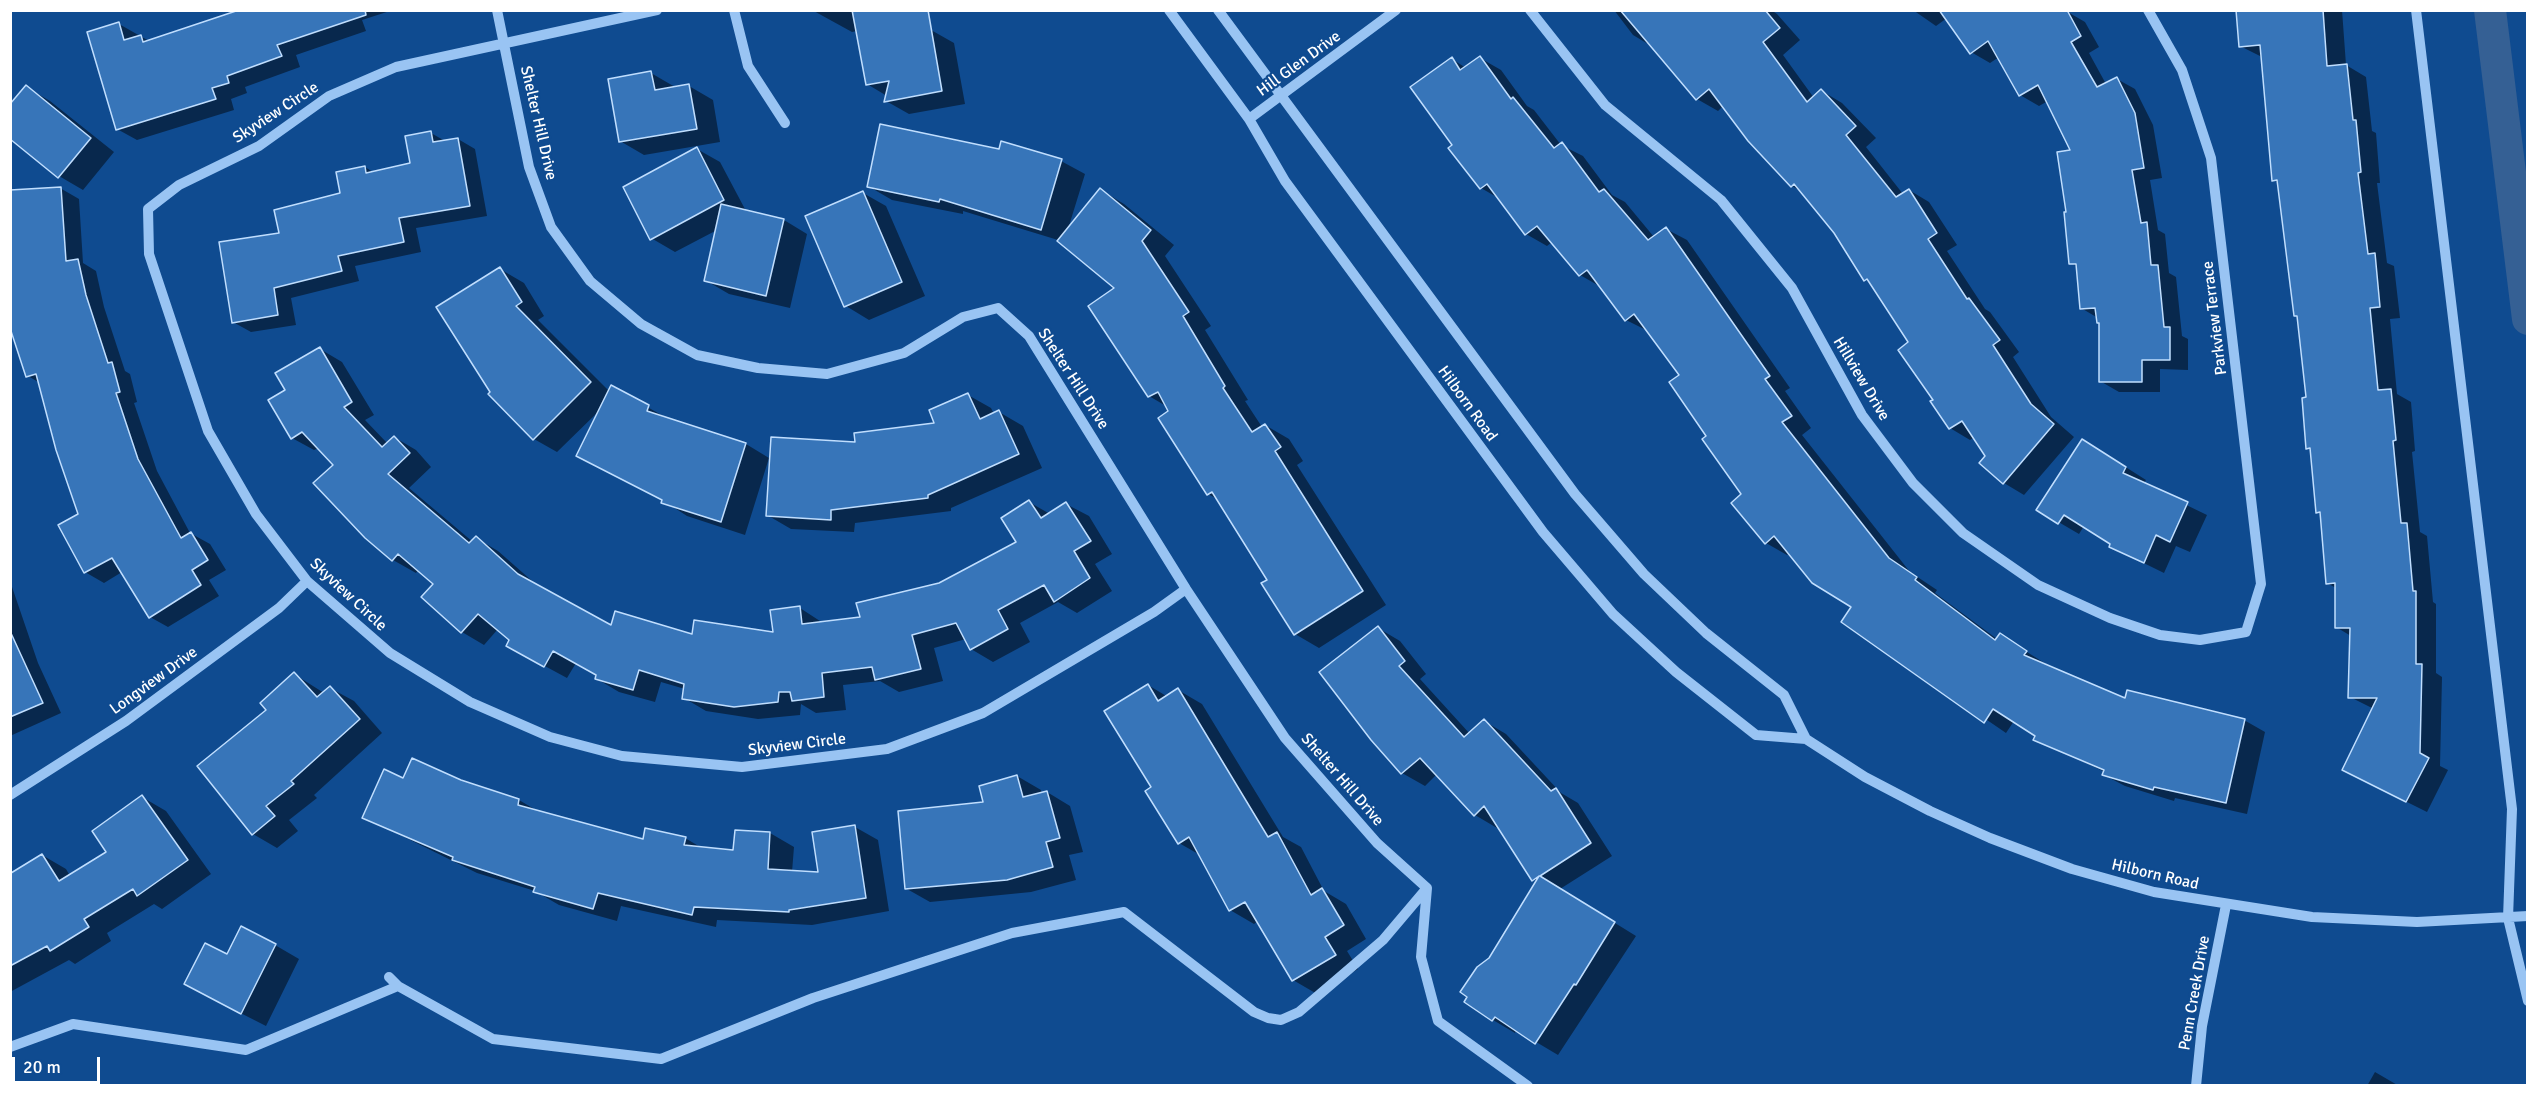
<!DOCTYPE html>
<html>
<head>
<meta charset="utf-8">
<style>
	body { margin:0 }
	#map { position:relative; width:2538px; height:1096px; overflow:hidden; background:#0f4b90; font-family:Signika,sans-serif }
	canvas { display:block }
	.frame { position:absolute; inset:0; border:12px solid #fff; pointer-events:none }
	.scale { position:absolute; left:12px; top:1057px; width:88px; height:27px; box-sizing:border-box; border:3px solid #fff; border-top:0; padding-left:8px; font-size:18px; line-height:21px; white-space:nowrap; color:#fff; -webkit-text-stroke:4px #0f4b90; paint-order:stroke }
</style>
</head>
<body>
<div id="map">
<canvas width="2538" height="1096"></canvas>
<div class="frame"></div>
<div class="scale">20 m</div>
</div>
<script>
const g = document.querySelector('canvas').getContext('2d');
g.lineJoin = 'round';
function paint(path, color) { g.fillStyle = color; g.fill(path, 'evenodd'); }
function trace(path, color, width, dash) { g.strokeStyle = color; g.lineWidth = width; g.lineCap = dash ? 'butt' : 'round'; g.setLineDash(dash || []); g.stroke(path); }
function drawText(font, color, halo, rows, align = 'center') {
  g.font = font + ' Signika,sans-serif'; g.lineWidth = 4.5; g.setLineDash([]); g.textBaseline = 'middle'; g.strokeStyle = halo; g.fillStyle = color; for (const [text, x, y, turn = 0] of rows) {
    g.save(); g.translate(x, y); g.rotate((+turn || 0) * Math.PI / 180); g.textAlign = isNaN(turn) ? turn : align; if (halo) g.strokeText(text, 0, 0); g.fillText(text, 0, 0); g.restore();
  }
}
const shadow = new Path2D(`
	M232,10H393L362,20L366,31L296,55L300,67L245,87L247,93L231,99L234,110L137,140L117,129L119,24L149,41L233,14Z
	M812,10H915L931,30L954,43L965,104L909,114L886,101L887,96L867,84L857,31L852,32Z
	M1614,10H1771L1777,14L1800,40L1783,55L1814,98L1822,91L1842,103L1876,138L1866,147L1903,194L1909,190L1929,202L1957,245L1947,251L1985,309L1990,312L2019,352L2013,357L2051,417L2074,437L2024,495L2004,483L1975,437L1970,440L1950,428L1910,343L1872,283L1865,279L1835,233L1802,192L1792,186L1749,140L1723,106L1718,111L1697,99L1653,47L1633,35Z
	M1913,10L2066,11L2085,22L2099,47L2089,53L2106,84L2117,79L2135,89L2153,125L2162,178L2150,180L2158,230L2165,234L2169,273L2176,277L2182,336L2188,339V370L2160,369V392H2119L2100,381L2101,324L2098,318L2081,308L2078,267L2071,263L2068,213L2073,151L2048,101L2039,106L2020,95L1999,57L1990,63L1971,52L1947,18L1936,26Z
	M2238,10H2342L2346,65L2366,77L2372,131L2376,133L2380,183H2377L2387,263L2394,266L2400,318L2390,319L2397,394L2411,402L2415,451L2412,452L2420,532L2427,536L2433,602L2436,604V673L2442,677L2440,766L2448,770L2427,812L2363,780L2374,709L2350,697L2351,636L2336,627V588L2327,583L2321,514L2317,512L2312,450L2308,448V399L2299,317L2279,183L2274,180L2262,57L2240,46Z
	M1480,58L1501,70L1527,106L1534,110L1561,145L1583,156L1612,195L1625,202L1654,237L1666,229L1687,240L1790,388L1785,391L1811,428L1802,435L1910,572L1937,590L1935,593L1997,639L2000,635L2046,664L2045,666L2126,700L2244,720L2265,732L2247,814L2175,798L2174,801L2125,786L2104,775L2105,772L2035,739L2036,736L2014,721L2006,733L1843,621L1853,607L1790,553L1787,555L1766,543L1743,494L1708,436L1681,376L1648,331L1626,320L1601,287L1580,275L1552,242L1547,246L1526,234L1500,199L1481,188L1454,145L1452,59L1466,68Z
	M651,73L675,87L689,86L713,100L720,142L644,155L620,141Z
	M26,87L50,101L114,152L83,190L59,176Z
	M431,133L445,141L458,139L475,149L487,216L416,228L421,252L355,266L359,281L291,298L296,325L251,332L233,322L281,234L342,194L365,167L373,172L411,164Z
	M697,149L720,162L746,211L784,220L807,234L790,308L729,294L705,280L717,230L675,252L651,238Z
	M1000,151L1061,161L1085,174L1068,229L1101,190L1124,204L1174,245L1165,256L1211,326L1205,330L1248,400L1245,401L1262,427L1265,425L1289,439L1303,461L1297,465L1386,605L1319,648L1295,634L1269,580L1219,500L1208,494L1166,406L1149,396L1117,288L1058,240L963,211V214L892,200L868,186Z
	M60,188L79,199L83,263L96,271L104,307L125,371L130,374L137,402L134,403L157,471L190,533L210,544L226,570L209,580L219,596L168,627L150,617L122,572L104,583L85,572L80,515L40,383L28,376Z
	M863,193L886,206L925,296L869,320L846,306Z
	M500,269L524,283L544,316L538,320L610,392L612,387L672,421L746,444L769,458L745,535L687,516L664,501L601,469L600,410L557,452L534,439L491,393Z
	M320,349L342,362L374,415L365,420L388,444L394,437L416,450L431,467L409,488L473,542L476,538L498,551L539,587L612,627L693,636L774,634L800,608L823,623L861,619L940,584L1018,542L1029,502L1050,514L1066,504L1089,516L1112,554L1095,564L1112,591L1077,613L1058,602L1020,623L1030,642L993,662L971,649L966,639L934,648L943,681L899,692L880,681L843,685L846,710L816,713L801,704L800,715L758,719L706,711L684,698L685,689L661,682L655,702L619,692L597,679L598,675L576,663L567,678L530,658L498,629L484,645L462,632L435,584L418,570L416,573L393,560L366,536L335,465L319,448L314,450L292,438L287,390Z
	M968,395L991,408L994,414L999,412L1023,426L1042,468L951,508V511L855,523L854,532L791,529L767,515L857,444L936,424Z
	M2102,452L2146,480L2143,484L2207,515L2190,552L2176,546L2164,573L2111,547L2112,543L2084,526L2079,534L2038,510Z
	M10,581L38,663L61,713L10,736Z
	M1378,628L1400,641L1426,674L1420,679L1470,734L1484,721L1506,734L1561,793L1578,803L1612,856L1560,889L1636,936L1558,1055L1516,1030L1515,1033L1493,1020L1490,958L1537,882L1498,826L1497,828L1475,815L1437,774L1425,786L1402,773L1372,740Z
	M294,674L324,693L330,688L354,701L382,733L314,795L317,798L289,820L298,831L277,848L253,834L268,710Z
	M1148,685L1168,697L1178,690L1202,704L1283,837L1301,847L1324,891L1346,904L1366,939L1347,951L1358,969L1317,994L1293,980L1258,921L1254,924L1230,910L1200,855L1179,843L1153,788Z
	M1017,776L1041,790L1042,794L1047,792L1070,806L1083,852L1069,855L1076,880L1031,892L930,902L907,889L985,803Z
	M404,780L461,781L519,800L541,813L644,841L685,838L702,848L735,851L770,833L794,847L792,872L820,874L855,827L878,840L889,911L812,925L717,920L716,927L621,906L617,921L559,905L535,891L477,873L364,817Z
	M142,797L166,811L211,874L162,909L154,904L107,933L111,941L75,964L69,960L10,992V875L42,855L66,869L70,876L108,852Z
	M275,945L299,959L266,1026L209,997L228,956Z
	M2375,1072L2399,1086H2367Z`);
const canal = new Path2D(`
	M2490,10L2528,319`);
const building = new Path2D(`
	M239,10H365L366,15L277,45L282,56L227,76L229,83L212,88L216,99L116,130L87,32L119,22L124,40L141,35L143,42Z
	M852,10H928L942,91L884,102L889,81L866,85Z
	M1620,10H1765L1780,28L1763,42L1807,102L1821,89L1856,126L1846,135L1896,197L1909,189L1937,233L1928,239L1967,299L1969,298L2000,340L1993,345L2031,404L2054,424L2003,484L1979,463L1985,456L1962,421L1949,429L1930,401L1933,400L1898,350L1908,342L1867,279L1864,281L1834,233L1794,184L1791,187L1748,141L1709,89L1696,100Z
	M1939,10H2067L2081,36L2071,42L2097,87L2117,77L2135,113L2144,168L2132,170L2141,223L2147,222L2151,265H2158L2164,327H2170V360H2142V382H2099V323H2097L2095,308L2080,309L2076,264H2069L2064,212H2066L2057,152L2070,150L2038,85L2019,96L1988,41L1970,54Z
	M2236,10H2323L2327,66L2347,64L2353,120H2356L2361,172L2358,173L2368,254L2375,253L2380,307L2370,308L2378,390L2391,389L2396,440L2393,441L2401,523H2407L2413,591H2416V664H2422L2420,753L2429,758L2406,802L2342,770L2377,698H2348L2350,628H2335V583L2326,584L2320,512L2316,513L2310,448L2306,449L2302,398L2306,397L2297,316H2294L2277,180L2272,181L2260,45L2239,47Z
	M1480,56L1511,99L1513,97L1554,148L1562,142L1599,192L1604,189L1648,240L1666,227L1770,376L1765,379L1792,416L1782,422L1889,558L1917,577L1915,580L1995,640L2000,633L2027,651L2024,655L2125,698L2127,690L2245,719L2226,803L2154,787L2153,790L2102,775L2104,770L2033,740L2035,736L1993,709L1984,723L1841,622L1851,607L1812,583L1774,536L1765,544L1731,503L1741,494L1702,439L1706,436L1669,382L1679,375L1634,314L1625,321L1587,270L1579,276L1537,226L1525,235L1487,184L1480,189L1448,148L1452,145L1410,87L1452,57L1460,70Z
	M651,71L655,90L689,84L697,129L619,142L608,79Z
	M26,85L91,138L58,178L10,139V104Z
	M880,124L999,149L1001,141L1062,159L1041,230L940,199L939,202L867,187Z
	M431,131L433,142L458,138L470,206L399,218L404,242L338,256L342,271L274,288L278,315L232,323L219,242L279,233L274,210L340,193L336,172L365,166L366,173L410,163L405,136Z
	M697,147L724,200L650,240L623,187Z
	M61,187L66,261L78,259L86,295L108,363L112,362L120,392L116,393L138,459L181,538L191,532L208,560L192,570L201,585L149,618L112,558L84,573L58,525L78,514L56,450L36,374L26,377L10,328V190Z
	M1100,188L1151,230L1142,241L1189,312L1183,316L1225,386L1223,388L1252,432L1265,424L1281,447L1275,451L1363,591L1294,635L1261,583L1267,580L1212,492L1207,495L1158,418L1168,411L1158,392L1148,397L1088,306L1114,288L1057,241Z
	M863,191L902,282L844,307L805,216Z
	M721,204L784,219L766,296L704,281Z
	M500,267L522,302L516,306L591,382L533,440L488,394L490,392L436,307Z
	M320,347L352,402L344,407L382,447L394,436L410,453L388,474L469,543L476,536L518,574L611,625L615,611L692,634L694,620L773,632L770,610L800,606L802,624L860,617L856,603L939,583L1016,542L1001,518L1029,500L1041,518L1066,502L1091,541L1074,551L1090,578L1054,602L1044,585L998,610L1008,629L970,650L956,623L912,635L921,669L875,680L872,667L822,673L824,697L792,701L790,692H779L778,702L734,707L682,699L684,684L639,670L633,690L595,679L596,675L553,651L544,667L506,646L509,640L478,614L461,633L421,597L433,584L398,554L392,561L365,538L313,483L333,465L302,432L291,439L268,400L285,390L275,373Z
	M611,385L649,405L647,411L746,443L721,522L661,503L662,500L576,456Z
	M968,393L980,419L999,410L1019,454L928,495V498L831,510V520L766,516L771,437L855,442L854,433L934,423L929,410Z
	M2082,439L2126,467L2123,473L2188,502L2170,542L2156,535L2144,563L2109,547L2110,544L2064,515L2058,524L2036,510Z
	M1378,626L1405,661L1399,666L1464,737L1484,719L1551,791L1556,788L1591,843L1540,876L1615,922L1576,985L1574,984L1535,1044L1495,1017L1492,1021L1464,1002L1467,997L1460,992L1477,967L1489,958L1539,876L1532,881L1484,806L1474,816L1420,758L1401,774L1371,740L1319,672Z
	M10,631L43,703L10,717Z
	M294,672L317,697L330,686L360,719L291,781L294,784L266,806L275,816L252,835L197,766L266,710L260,703Z
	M1148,684L1158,701L1178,688L1268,837L1277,832L1311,895L1322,888L1344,925L1325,937L1336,955L1292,981L1245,902L1229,911L1189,837L1178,844L1145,791L1151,787L1104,711Z
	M412,758L461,780L519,799L518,805L643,839L645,828L686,837L684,845L733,850L735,830L770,832L768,869L818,872L812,832L855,825L866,898L789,910V912L694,907L692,915L598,893L593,909L533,892L535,887L452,860L453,857L362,818L384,769L403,778Z
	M1017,775L1023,797L1047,791L1060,838L1046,842L1053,867L1007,880L905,889L898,811L983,802L979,786Z
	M142,795L188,860L137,896L133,889L84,919L89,927L50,951L47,946L10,966L11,873L42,854L59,881L106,852L92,831Z
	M241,926L276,944L241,1014L184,984L205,943L227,954Z`);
const minor = new Path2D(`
	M497,10L529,167L551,227L590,281L641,324L697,355L758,368L827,374L904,353L963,317L998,308L1029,336L1186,589L1285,738L1377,843L1427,888
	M657,10L396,67L329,96L259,146L179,185L148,209L149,254L208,431L256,514L307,581L390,653L470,702L550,737L622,756L742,767L887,749L983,713L1154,612L1186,589
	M734,10L748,66L785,123
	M1169,10L1249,119L1285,181L1543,532L1613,614L1676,672L1756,735L1806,739L1865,777L1930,811L1990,838L2072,869L2154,892L2312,917L2417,922L2528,916
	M1218,10L1575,494L1644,574L1706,633L1784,695L1806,739
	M1530,10L1605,105L1721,200L1792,288L1862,415L1913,483L1963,533L2038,585L2110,618L2160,635L2200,640L2246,632L2261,584L2211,158L2182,70L2148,10
	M2416,10L2512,809L2508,918L2528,1001
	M1249,119L1396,10
	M10,795L126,721L279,608L307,581
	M389,977L398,986
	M10,1047L73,1024L246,1050L398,986L493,1039L661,1059L813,998L1012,933L1124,912L1254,1012L1268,1018L1281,1020L1299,1012L1383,940L1427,888L1421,957L1438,1021L1528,1086
	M2196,1086L2202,1026L2226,905`);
const streetNames = [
	["Hill Glen Drive",1299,64,-36],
	["Skyview Circle",276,113,-33],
	["Shelter Hill Drive",538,123,77],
	["Parkview Terrace",2215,318,-97],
	["Shelter Hill Drive",1073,379,57],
	["Hillview Drive",1861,379,59],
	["Hilborn Road",1467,404,54],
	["Skyview Circle",348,595,43],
	["Longview Drive",154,681,-36],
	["Skyview Circle",797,745,-7],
	["Shelter Hill Drive",1342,780,49],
	["Hilborn Road",2155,875,13],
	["Penn Creek Drive",2195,993,-80]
];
paint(shadow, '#0007');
trace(canal, '#356094', 32);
paint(building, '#3775b9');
trace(building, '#c0defe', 1.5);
trace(minor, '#99c4f3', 10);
drawText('16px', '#fff', '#0f4b90', streetNames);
</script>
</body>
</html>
